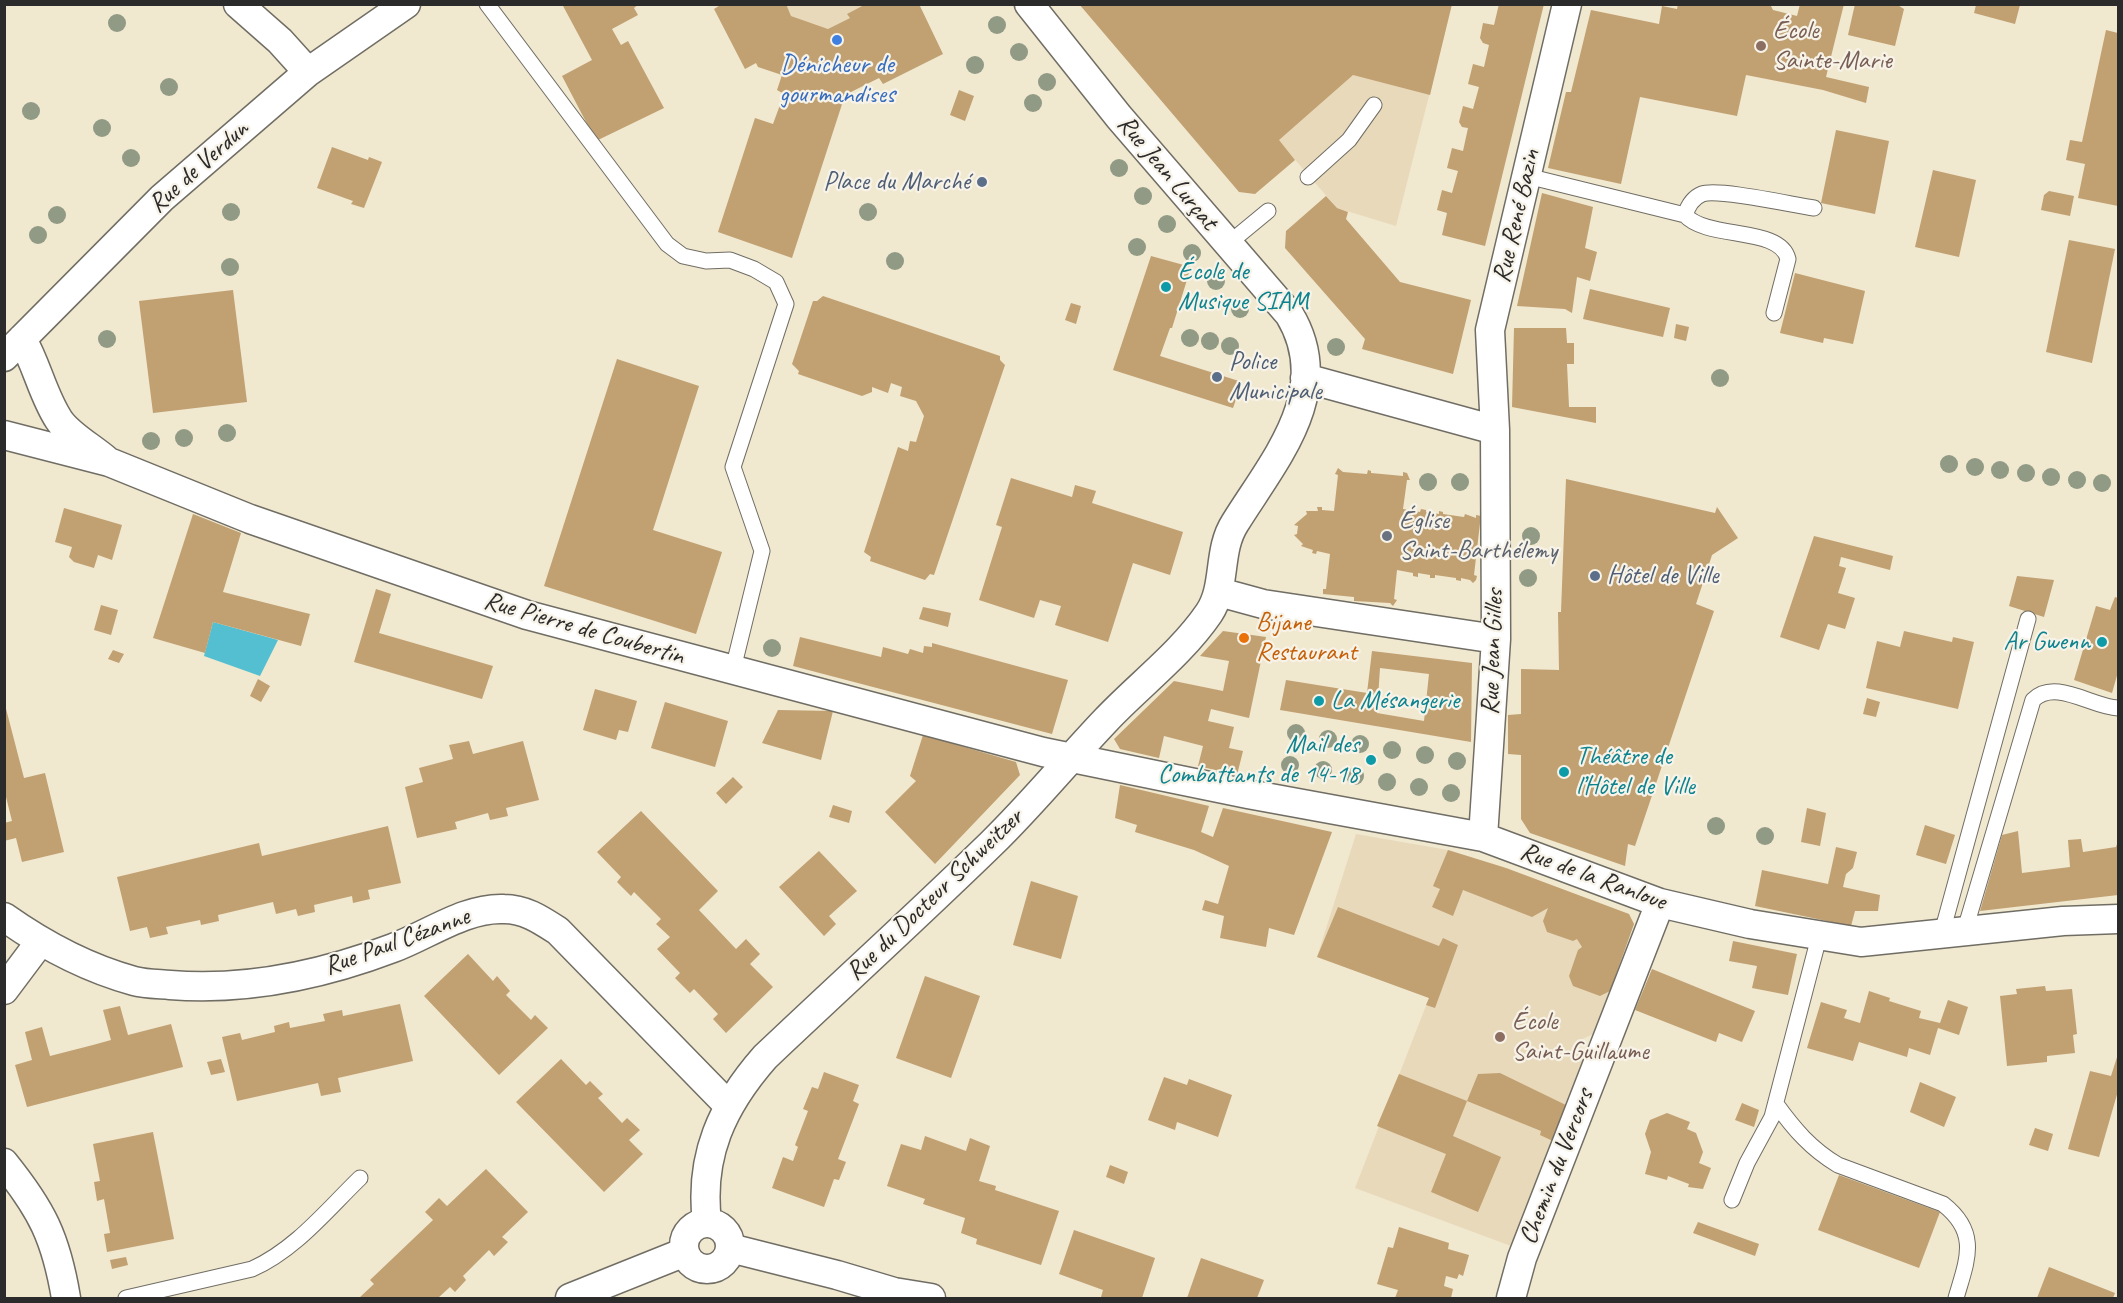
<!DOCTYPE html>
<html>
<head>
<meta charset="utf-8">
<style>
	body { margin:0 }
	#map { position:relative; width:2123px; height:1303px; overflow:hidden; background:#f0e8cf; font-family:Caveat,sans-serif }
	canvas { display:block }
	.frame { position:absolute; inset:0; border:6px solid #2b2b2b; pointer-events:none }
</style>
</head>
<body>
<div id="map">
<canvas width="2123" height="1303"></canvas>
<div class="frame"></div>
</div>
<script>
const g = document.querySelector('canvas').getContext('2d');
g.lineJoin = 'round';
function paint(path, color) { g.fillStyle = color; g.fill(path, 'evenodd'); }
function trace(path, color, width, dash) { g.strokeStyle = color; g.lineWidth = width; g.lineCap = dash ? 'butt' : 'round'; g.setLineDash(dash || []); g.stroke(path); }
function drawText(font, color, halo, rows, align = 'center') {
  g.font = font + ' Caveat,sans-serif'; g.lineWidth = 4.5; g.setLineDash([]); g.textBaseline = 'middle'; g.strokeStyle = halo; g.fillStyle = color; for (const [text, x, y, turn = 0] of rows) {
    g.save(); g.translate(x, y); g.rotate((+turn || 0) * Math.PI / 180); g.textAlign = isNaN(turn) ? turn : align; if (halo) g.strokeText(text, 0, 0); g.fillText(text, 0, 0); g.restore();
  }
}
const built = new Path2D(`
	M786,5H866L848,14L850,18L828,29L791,16Z
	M1452,5L1396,226L1337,208L1264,124Z
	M1356,834L1448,850L1506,868L1629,914L1634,924L1595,1033L1577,1042L1587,1062L1511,1246L1355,1188L1429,998L1317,957Z`);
const water = new Path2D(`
	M213,622L278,640L260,676L204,656Z`);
const building = new Path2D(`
	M562,4H639L634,8L638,15L612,29L621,45L628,41L664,108L596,141L562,76L592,60Z
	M722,4H786L791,16L828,29L850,18L847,14L866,4H919L943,54L883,84L879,78L845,95L792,258L718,232L755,118L773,124L784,94L777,90L782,75L758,67L756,63L745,69L714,9Z
	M1079,4H1452L1430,95L1353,75L1279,140L1295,160L1255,194L1239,192Z
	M1499,4H1544L1485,246L1442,235L1447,213L1437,210L1442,190L1452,193L1458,171L1447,168L1452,148L1463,151L1468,128L1462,127L1459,122L1463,106L1473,109L1479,87L1468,84L1473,64L1484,67L1489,45L1483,43L1480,38L1483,23L1494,25Z
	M1678,4H1770L1773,10L1797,16L1800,4H1844L1826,77L1869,87L1866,103L1823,90L1746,75L1737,116L1640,97L1621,184L1548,168L1566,92H1571L1591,10L1659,24L1662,6L1677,9Z
	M1855,4H1896L1904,9L1895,46L1848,35Z
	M1976,5H2020L2015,24L1974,13Z
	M2106,30L2118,33V206L2078,198L2085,164L2066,160L2070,140L2082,142Z
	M959,90L974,96L965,121L950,115Z
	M1836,130L1889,141L1875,214L1821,203Z
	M332,147L368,160L369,157L382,162L364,208L351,204L353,201L317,188Z
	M1933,170L1976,180L1959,257L1915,247Z
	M2049,191L2074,196L2070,216L2041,210L2044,195Z
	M1542,193L1593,207L1585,248L1597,252L1590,281L1577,277L1572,313L1565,309L1517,306Z
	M1326,196L1337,208L1348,212L1346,219L1400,282L1471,300L1453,374L1362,349L1365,339L1285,248L1286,231Z
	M2069,240L2115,249L2092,363L2046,352Z
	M1151,256L1191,267L1172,328H1170L1160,356L1242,382L1233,408L1113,370Z
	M1795,273L1865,291L1853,344L1824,338L1823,343L1780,333Z
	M1590,289L1670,308L1663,337L1583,319Z
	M233,290L247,402L153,413L139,301Z
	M823,296L1000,356V360L1005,365L934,575L930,574L925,580L870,561L871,557L864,552L898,447L908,451L910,441L916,442L924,416L916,401L900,396L902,387L891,383L888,393L872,387V392L862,396L798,374L799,371L792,364L813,301H817Z
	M1071,303L1081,306L1076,324L1065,320Z
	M1676,324L1689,327L1686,341L1674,338Z
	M1514,328H1566L1567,343H1574V364H1567L1569,407H1596V423L1512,407Z
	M617,359L699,386L653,530L722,552L696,634L544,586Z
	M1338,468L1343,472L1367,474L1368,470L1371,471V473L1403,476V472L1407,473L1410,480H1407L1403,509L1420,512L1421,509L1426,510V512L1439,514V511L1443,512V514L1464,517L1465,514L1476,518V515L1481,516L1483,524L1480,523L1474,575L1477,576L1476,580L1473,583L1470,580L1461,578V581L1456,580V578L1435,575V578H1430V575L1418,573V577L1413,576V573L1397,570L1394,599L1397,600L1393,606L1390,603L1354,601V597L1323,594V589H1326L1330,554L1317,551L1316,554L1312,553L1313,550L1301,546L1303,544L1294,535L1297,534L1298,526L1294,525L1307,514L1306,511H1318L1317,507H1322V510L1334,511L1338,475L1335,474Z
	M1011,478L1072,497L1075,485L1096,491L1092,503L1183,532L1170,575L1133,563L1108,642L1055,625L1061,606L1040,600L1034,618L979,600L1002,527L996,525Z
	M1566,479L1715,513L1717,507L1738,538L1712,555L1696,604L1714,611L1635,846L1628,844L1625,866L1530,833L1521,819V755L1508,754V715L1521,714V669L1559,670L1558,612H1561Z
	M64,508L122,525L112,560L98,555L94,568L74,562L69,557L72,547L55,542Z
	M193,514L241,533L223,592L310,614L301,646L213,622L205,653L153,638Z
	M1814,536L1893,556L1890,570L1841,557L1839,566L1846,568L1838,593L1855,598L1845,629L1828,624L1819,650L1780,637Z
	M2017,576L2054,580L2044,617L2009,606Z
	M376,589L391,594L379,633L493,666L482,699L354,662Z
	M2115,597L2118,598V672L2112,693L2074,680L2096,606L2110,610Z
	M101,605L118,610L111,635L94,630Z
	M923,607L951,613L948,627L919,619Z
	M1223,631L1266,637L1249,718L1211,709L1208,721L1234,727L1229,748L1243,751L1237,775L1198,766L1203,746L1164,736L1159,758L1120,749L1114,739L1174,681L1223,691L1229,661L1200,656Z
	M1904,631L1952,642L1953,637L1974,642L1958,709L1866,688L1877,641L1900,647Z
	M800,637L881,657L883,647L908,654L910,649L923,653L924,646L932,647V643L1068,680L1052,734L793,666Z
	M113,650L124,654L119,663L108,659Z
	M1372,651L1472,663L1471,742L1280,710L1286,680L1367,693ZM1380,668L1429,674L1424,721L1377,713Z
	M258,679L270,686L261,702L250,696Z
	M595,689L637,701L628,732L619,730L616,740L583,730Z
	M1867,698L1880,702L1876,717L1863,714Z
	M4,701L24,778L45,773L64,852L22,862L16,838L4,841V823L12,821L4,789Z
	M665,702L728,721L715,767L651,748Z
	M778,710L833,711L821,760L762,743Z
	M923,735L1016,762L1020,775L935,864L885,812L916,781L910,776Z
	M469,741L473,754L523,741L539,800L506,808L508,816L490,820L488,813L455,822L457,829L417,838L405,787L423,782L419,768L453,759L449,745Z
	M733,777L743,787L726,804L716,793Z
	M1120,785L1209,806L1201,832L1213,837L1223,808L1332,832L1294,935L1269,928L1266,947L1220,938L1224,916L1202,910L1205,900L1218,904L1229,866L1194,850L1135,832L1137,825L1115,818Z
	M833,805L852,811L849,823L829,817Z
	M1807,808L1826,813L1820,846L1801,842Z
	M641,811L718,891L699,910L736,949L746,939L760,954L750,964L773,987L726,1033L713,1019L718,1014L694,989L690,993L675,978L680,973L657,949L670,937L656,924L661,919L634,892L631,896L617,882L621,877L597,852Z
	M1925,825L1955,835L1946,864L1916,855Z
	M388,826L401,883L368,890L370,899L353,903L352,896L314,905L315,912L298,916L296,909L276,914L273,902L218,915L219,921L201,925L200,920L166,927L168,934L150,938L147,927L130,931L117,877L259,843L262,856Z
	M2018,831L2022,873L2070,867L2068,840L2081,839L2083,852L2116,847L2118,841V895L1980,911L2002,835Z
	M1836,847L1857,852L1853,868L1846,874L1843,887L1880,895L1878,911H1855L1851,926L1755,906L1762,870L1828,884Z
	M1448,850L1506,868L1629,914L1634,924L1610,991L1600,996L1573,986L1569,976L1578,950L1582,947L1577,939L1573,941L1547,932L1543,921L1548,908L1532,917L1463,890L1453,916L1432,907L1440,889L1433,886Z
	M819,851L857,891L829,916L836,924L824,936L779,887Z
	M1031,881L1078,896L1061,959L1013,945Z
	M1338,907L1439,946L1443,938L1458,945L1435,1008L1426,1005L1429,998L1317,957Z
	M1733,941L1797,954L1788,995L1752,988L1757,966L1729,961Z
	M468,954L493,981L497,976L510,991L506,995L531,1020L535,1015L548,1028L499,1075L424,996Z
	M1652,969L1755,1011L1742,1042L1719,1033L1716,1042L1635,1010Z
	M925,976L980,996L951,1078L896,1058Z
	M2045,986L2046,991L2072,989L2077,1034L2073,1035L2075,1053L2047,1056V1062L2007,1066L2000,996L2017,994L2016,989Z
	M1869,991L1890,998L1889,1001L1921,1011L1919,1018L1940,1023L1948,1000L1968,1007L1959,1035L1938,1028L1930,1055L1909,1048L1907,1057L1859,1042L1853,1061L1807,1048L1821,1002L1847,1010L1844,1018L1860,1023Z
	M400,1004L413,1061L338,1078L341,1092L321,1096L318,1083L237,1101L222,1037L240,1033L242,1040L275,1032L274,1026L289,1022L290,1028L325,1021L323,1014L342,1010L343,1016Z
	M120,1006L128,1035L171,1024L183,1067L27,1107L15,1065L32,1060L25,1032L42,1027L50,1056L93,1045L111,1040L103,1010Z
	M2118,1054V1091L2099,1157L2068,1149L2090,1071L2111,1076Z
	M221,1059L225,1072L211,1075L207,1062Z
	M561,1059L586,1085L590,1081L603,1094L598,1098L622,1123L627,1118L640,1130L629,1140L643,1154L604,1192L516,1102Z
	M824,1072L859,1085L853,1101L859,1104L838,1159L846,1162L839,1180L834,1179L824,1207L772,1188L783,1157L793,1161L798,1147L795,1145L808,1111L803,1109L812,1087L818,1089Z
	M1500,1073L1570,1107L1555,1142L1540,1135L1541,1131L1467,1101L1478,1074Z
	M1399,1074L1467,1101L1453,1136L1501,1157L1478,1212L1431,1192L1446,1154L1377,1126Z
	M1164,1077L1187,1085L1189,1079L1232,1095L1218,1137L1177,1122L1175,1130L1148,1120Z
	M1920,1082L1956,1097L1944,1127L1910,1112Z
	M1742,1103L1759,1110L1754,1127L1735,1120Z
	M1667,1113L1690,1122L1687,1129L1696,1133L1703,1152L1699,1163L1711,1168L1703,1189L1688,1187L1689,1184L1668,1176L1667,1180L1645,1174L1651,1152L1645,1134L1650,1120Z
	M2035,1128L2053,1134L2048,1151L2029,1145Z
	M153,1132L174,1239L107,1252L104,1234L110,1233L104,1199L97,1201L94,1182L100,1181L93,1144Z
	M925,1136L966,1151L970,1138L990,1146L979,1181L996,1186L995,1190L1059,1211L1041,1265L976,1244L977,1239L961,1233L965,1218L923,1204L925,1199L887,1186L901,1144L921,1150Z
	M1110,1165L1128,1172L1124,1184L1106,1177Z
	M486,1169L528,1212L502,1237L508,1242L494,1256L489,1250L463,1276L466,1280L455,1292L450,1287L438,1298H359L374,1284L370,1280L433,1220L425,1212L439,1198L447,1206Z
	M1839,1175L1940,1212L1919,1268L1818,1230Z
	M1698,1222L1759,1244L1755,1256L1693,1233Z
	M1399,1227L1449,1243L1448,1249L1469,1255L1463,1276L1459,1274L1457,1279L1446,1276L1444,1286L1453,1289L1451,1298H1395L1398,1290L1377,1284L1388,1247L1393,1248Z
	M1074,1230L1155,1258L1142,1298H1106L1101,1297L1103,1290L1059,1274Z
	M126,1257L128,1265L112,1269L110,1260Z
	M1201,1258L1264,1280L1257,1298H1187Z
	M2049,1267L2115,1293L2113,1298H2037Z`);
const service = new Path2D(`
	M487,4L667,244L683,256L706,261L730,260L754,269L776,282L786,304L733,467L762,551L733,669
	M1527,176L1685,215C1707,240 1780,226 1788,259L1774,313
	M1308,177L1349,140L1374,105
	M1685,215C1688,206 1692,198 1702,194C1718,188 1793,205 1814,208
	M1228,244L1268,211
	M1964,933L2033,700C2055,678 2092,707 2118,708
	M1941,936L2028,619
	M1776,1104C1794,1129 1811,1149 1838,1165L1943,1204C1980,1233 1967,1260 1956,1298
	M1732,1200L1747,1163L1772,1117L1819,937
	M126,1298L252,1269C295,1250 327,1210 360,1178`);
const minor = new Path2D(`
	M238,4L280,41L308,72
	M22,339C37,365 43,396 59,420C69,435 91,447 105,459
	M4,357L162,198L308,72L406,4
	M1305,378L1495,430
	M4,435L109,462L250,519L527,615L1043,752L1248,794L1483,837L1660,903L1750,924L1861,942L2063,921L2118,919
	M1219,592L1263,604L1496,639
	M1483,837L1496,639L1495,430L1490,330L1567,4
	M4,917C45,946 86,968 134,981C145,984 159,984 170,985C247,991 322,975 393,948C428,935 466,907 504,909C525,909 541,920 558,931L728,1105
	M4,990L40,942
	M4,1163C42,1210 56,1238 66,1298
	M707,1222C699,1156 722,1106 765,1057C840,986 917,916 992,843C1032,804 1067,761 1106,720C1139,685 1181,654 1209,613C1227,586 1217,551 1235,523C1274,460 1336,391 1289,314L1119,117L1029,4
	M684 1246a23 23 0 1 1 46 0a23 23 0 1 1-46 0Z
	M730,1248L837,1275L894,1292L931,1298
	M570,1298L685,1252
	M1511,1298L1522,1258L1660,903`);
const trees = [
	[117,23],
	[997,25],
	[1019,52],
	[975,65],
	[1047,82],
	[169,87],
	[1033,103],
	[31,111],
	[102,128],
	[131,158],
	[1119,168],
	[1143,196],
	[231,212],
	[868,212],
	[57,215],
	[1167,224],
	[38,235],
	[1137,247],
	[1192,253],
	[895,261],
	[230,267],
	[1216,281],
	[1240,309],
	[1190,338],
	[107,339],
	[1210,341],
	[1230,346],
	[1336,347],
	[1720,378],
	[227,433],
	[184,438],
	[151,441],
	[1949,464],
	[1975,467],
	[2000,470],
	[2026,473],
	[2051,477],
	[2077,480],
	[1428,482],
	[1460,482],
	[2102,483],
	[1531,536],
	[1528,578],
	[772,648],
	[1296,733],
	[1328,739],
	[1360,744],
	[1392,750],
	[1425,755],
	[1457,761],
	[1290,765],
	[1323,770],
	[1355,776],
	[1387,782],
	[1419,787],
	[1451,793],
	[1716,826],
	[1765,836]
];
const markers = [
	[837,40,6,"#3f7fe0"],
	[1761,46,6,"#8d6e63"],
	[982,182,6,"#5c6f8a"],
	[1166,287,6,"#0f9aa8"],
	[1217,377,6,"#5c6f8a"],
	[1387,536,6,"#6b7280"],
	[1595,576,6,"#5c6f8a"],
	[1244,638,6,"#e8710a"],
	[2102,642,6,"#0f9aa8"],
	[1319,701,6,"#0f9aa8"],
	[1371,760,6,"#0f9aa8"],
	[1564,772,6,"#0f9aa8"],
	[1500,1037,6,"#8d6e63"]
];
const educationNames = [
	["École",1773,31],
	["Sainte-Marie",1773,61],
	["École",1512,1022],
	["Saint-Guillaume",1512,1052]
];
const shopNames = [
	["Dénicheur de",837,65],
	["gourmandises",837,95]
];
const streetNames = [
	["Rue de Verdun",199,167,-42],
	["Rue Jean Lurçat",1167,173,50],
	["Rue René Bazin",1517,216,-77],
	["Rue Pierre de Coubertin",584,629,16],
	["Rue Jean Gilles",1493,652,-88],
	["Rue de la Ranloue",1593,877,20],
	["Rue du Docteur Schweitzer",935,895,-44],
	["Rue Paul Cézanne",397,942,-20],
	["Chemin du Vercors",1557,1167,-69]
];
const serviceNames = [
	["Place du Marché",970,182,"right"],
	["Police",1229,362],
	["Municipale",1229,392],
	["Hôtel de Ville",1607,576]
];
const cultureNames = [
	["École de",1178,272],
	["Musique SIAM",1178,302],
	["Ar Gwenn",2090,642,"right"],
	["La Mésangerie",1331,701],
	["Mail des",1359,745,"right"],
	["Combattants de 14-18",1359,775,"right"],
	["Théâtre de",1576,757],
	["l’Hôtel de Ville",1576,787]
];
const worshipNames = [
	["Église",1399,521],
	["Saint-Barthélemy",1399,551]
];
const foodNames = [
	["Bijane",1256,623],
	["Restaurant",1256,653]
];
paint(built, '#e8d9ba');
paint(water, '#55bfd2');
paint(building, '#c1a072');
trace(service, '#706d64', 17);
trace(minor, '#706d64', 31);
trace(service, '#fff', 15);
trace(minor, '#fff', 28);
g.fillStyle = '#919a84';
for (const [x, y] of trees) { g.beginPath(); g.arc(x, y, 9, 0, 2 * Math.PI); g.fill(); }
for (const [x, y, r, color] of markers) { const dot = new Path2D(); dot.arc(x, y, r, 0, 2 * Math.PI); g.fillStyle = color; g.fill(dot); trace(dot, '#f7f3e8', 2); }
drawText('26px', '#785e54', '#f7f3e8', educationNames, 'left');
drawText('26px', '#366cbe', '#f7f3e8', shopNames);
drawText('26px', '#2b2b2b', '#f7f3e8', streetNames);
drawText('26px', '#4e5e75', '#f7f3e8', serviceNames, 'left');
drawText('26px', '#0d838f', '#f7f3e8', cultureNames, 'left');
drawText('26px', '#5b616d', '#f7f3e8', worshipNames, 'left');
drawText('26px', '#c56008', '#f7f3e8', foodNames, 'left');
</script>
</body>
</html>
